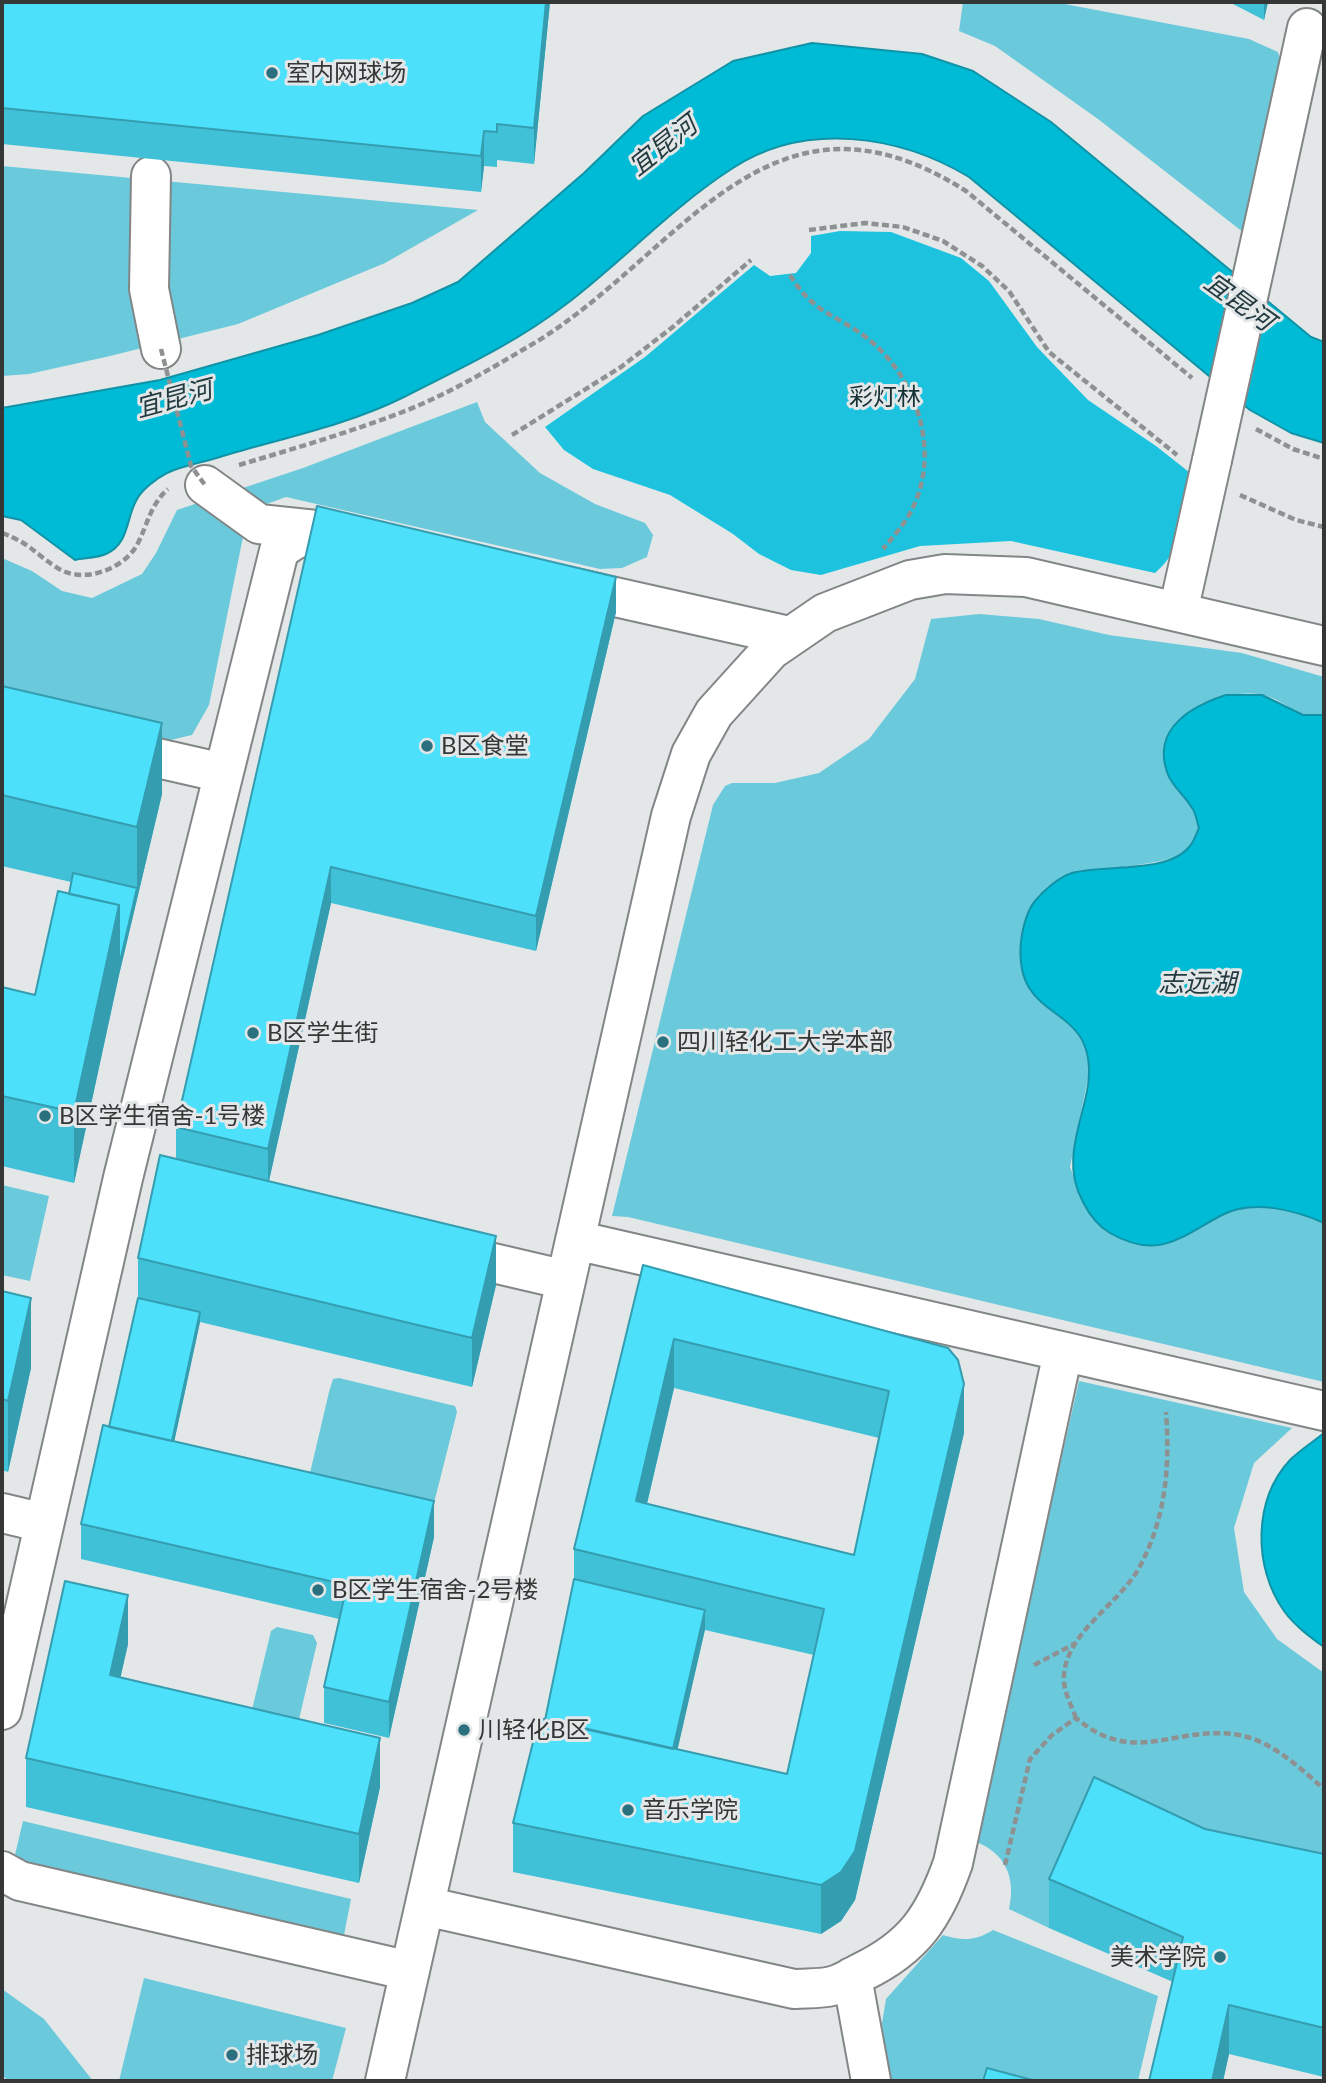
<!DOCTYPE html>
<html>
<head>
<meta charset="utf-8">
<style>
	body { margin:0 }
	#map { position:relative; width:1326px; height:2083px; overflow:hidden; background:#e3e7e8; font-family:Lato,sans-serif }
	canvas { display:block }
	.frame { position:absolute; inset:0; border:4px solid #353737; pointer-events:none }
</style>
</head>
<body>
<div id="map">
<canvas width="1326" height="2083"></canvas>
<div class="frame"></div>
</div>
<script>
const g = document.querySelector('canvas').getContext('2d');
g.lineJoin = 'round';
function paint(path, color) { g.fillStyle = color; g.fill(path, 'evenodd'); }
function trace(path, color, width, dash) { g.strokeStyle = color; g.lineWidth = width; g.lineCap = dash ? 'butt' : 'round'; g.setLineDash(dash || []); g.stroke(path); }
function drawText(font, color, halo, rows, align = 'center') {
  g.font = font + ' Lato,"Noto Sans SC",sans-serif'; g.lineWidth = 6; g.setLineDash([]); g.textBaseline = 'middle'; g.strokeStyle = halo; g.fillStyle = color; for (const [text, x, y, turn = 0] of rows) {
    g.save(); g.translate(x, y); g.rotate((+turn || 0) * Math.PI / 180); g.textAlign = isNaN(turn) ? turn : align; if (halo) g.strokeText(text, 0, 0); g.fillText(text, 0, 0); g.restore();
  }
}
const green = new Path2D(`
	M963,2H1054L1249,39L1278,52L1285,77L1248,236L1098,119L995,46L959,31Z
	M2,166L478,210L385,263L238,324L110,356L29,374L2,376Z
	M477,402L485,422L540,473L595,504L645,523L653,535L647,557L622,568L600,569L286,497L264,505L244,532L209,705L192,735L158,743L2,709V558L32,571L62,591L92,598L142,574L156,553L177,510L303,468Z
	M979,614L1039,619L1109,635L1242,653L1324,677V715C1302,720 1291,706 1272,698C1250,688 1221,697 1200,704L1181,794L1193,808L1199,829C1196,834 1193,843 1189,848C1181,857 1167,860 1155,862C1097,874 1032,862 1022,939L1086,1049L1090,1068L1070,1167L1087,1210L1164,1245C1186,1238 1202,1225 1223,1215C1254,1200 1295,1210 1324,1223V1382L628,1217L612,1216L713,805L725,786L732,783H775L819,773L869,739L915,679L931,619Z
	M2,1185L49,1196L30,1281L2,1275Z
	M339,1378L455,1406L457,1412L433,1507L310,1473L329,1392L333,1379Z
	M1079,1381L1292,1428L1254,1463L1234,1528L1244,1592L1277,1639L1324,1673V1906L1094,1826L1049,1928L1009,1909C1016,1878 1006,1853 974,1841Z
	M277,1627L313,1635L317,1643L297,1728L249,1722L271,1631Z
	M23,1821L351,1899L343,1940L13,1863Z
	M993,1930L1158,1996L1138,2081H889L882,2023L886,1999L943,1935C963,1941 975,1941 993,1930Z
	M144,1978L346,2028L332,2081H119Z
	M2,1989L44,2019L93,2081H8L2,2075Z`);
const forest = new Path2D(`
	M840,231L891,232L961,258L989,281L1037,347L1088,400L1156,446L1194,476C1186,511 1184,549 1155,573L1011,541L920,546L821,575L791,570L759,554L733,534L670,495L593,469L564,450L545,427L645,357L754,265L770,276L796,273L811,253V236Z`);
const water = new Path2D(`
	M812,43L922,54L973,71L1051,122L1311,337L1324,342V443L1291,433L1250,410L969,177C899,135 805,121 733,168C672,207 622,262 565,305C516,343 459,369 404,397C348,425 283,438 223,456C206,462 184,465 167,473C157,478 141,490 136,501C126,519 129,544 106,554C97,558 84,558 75,560L21,520L2,516V408L160,380L318,335L412,303L458,282L584,173L643,116L733,61Z
	M1226,695H1262L1303,715H1324V1223C1295,1210 1253,1199 1222,1215C1180,1237 1159,1261 1110,1233C1098,1226 1089,1214 1083,1202C1054,1149 1099,1101 1087,1053C1075,1004 1014,1016 1021,941C1023,927 1026,912 1035,901C1043,891 1059,877 1072,873C1104,864 1167,874 1189,847C1194,842 1196,834 1199,828C1197,822 1196,813 1192,808C1185,795 1171,786 1167,772C1152,728 1192,706 1226,695Z
	M1324,1433V1647C1310,1637 1295,1626 1284,1611C1253,1567 1253,1500 1290,1460C1300,1450 1313,1442 1324,1433Z`);
const path = new Path2D(`
	M809,230L865,223L903,227L943,241L982,266L1009,291L1049,352L1177,455
	M790,275C814,314 834,313 867,338C918,378 943,456 909,515C902,527 892,538 883,549
	M1256,429L1293,449L1324,459
	M512,435L621,367L674,326L751,260
	M239,465C293,449 347,433 400,413C447,395 492,368 536,342C683,252 770,66 966,191L1192,378
	M1240,495L1296,520L1324,527
	M2,533C31,544 33,552 56,567C81,585 123,570 137,545C148,524 150,505 168,489
	M1034,1665L1076,1643
	M1076,1718C1072,1707 1065,1694 1064,1682C1061,1635 1119,1605 1139,1568C1166,1518 1170,1467 1166,1412
	M1005,1865L1030,1759L1052,1735L1076,1718C1135,1768 1175,1724 1239,1735C1272,1741 1300,1768 1324,1789`);
const minor = new Path2D(`
	M151,176L149,289L161,349
	M1269,202L1307,28
	M205,485L259,524L316,530
	M566,586L789,636
	M1178,612L1212,460
	M109,747L223,773
	M575,1240L1324,1411
	M446,1252L566,1280
	M2,1513L44,1523
	M2,1710L123,1178L279,551C310,525 324,531 361,539
	M2,1871L20,1881L410,1971
	M425,1906L794,1989C806,1988 820,1989 832,1986C842,1984 852,1977 862,1972C914,1947 934,1917 953,1863L1063,1352
	M852,1977L871,2081
	M385,2081L671,816L691,754L714,713L771,650L825,613L910,580L945,574L1026,577L1324,646`);
const pathBridge = new Path2D(`
	M161,349L191,466L205,485`);
const minorBridge = new Path2D(`
	M1212,460L1269,202`);
const wall = new Path2D(`
	M2,2H550L534,164L497,160V167L484,166L481,192L2,144Z
	M1229,2H1268L1264,20Z
	M317,506L616,612L536,951L331,903L269,1181L496,1285L472,1387L200,1322L174,1442L434,1537L389,1738L324,1723V1687L339,1619L81,1559V1524L109,1427L138,1298V1258L176,1159V1127Z
	M2,686L162,794L119,975L74,1183L2,1166V987L35,995L69,894L71,882L2,866Z
	M643,1265L948,1348L964,1433L855,1900L841,1921L821,1934L513,1872V1823L545,1720L574,1580V1549ZM674,1388L879,1438L854,1555L647,1504ZM705,1630L814,1655L787,1774L677,1750Z
	M2,1291L31,1368L8,1472L2,1470Z
	M128,1644L120,1678L380,1787L359,1883L26,1807V1758Z
	M1205,1829L1324,1854V2077L1229,2054L1223,2081H1149L1173,1982L1049,1928V1879Z`);
const shadedWall = new Path2D(`
	M546,2H550L534,164V128Z
	M1264,2H1268L1264,20Z
	M484,131V166L481,192V156Z
	M616,577V612L536,951V916Z
	M162,723V794L119,975L74,1183V1112L119,905L137,888V827Z
	M331,867V903L268,1185V1149Z
	M496,1236V1285L472,1387V1338Z
	M31,1298V1368L8,1472V1401Z
	M200,1312V1322L167,1475V1466Z
	M674,1339V1388L636,1550V1501Z
	M964,1384V1433L855,1900L841,1921L821,1934V1885Z
	M434,1501V1537L389,1738V1702Z
	M128,1595V1644L110,1724V1675Z
	M705,1610V1629L667,1796V1777Z
	M380,1738V1787L359,1883V1834Z
	M1229,2005V2054L1223,2081H1212Z`);
const building = new Path2D(`
	M2,2H546L534,128L497,124V132L484,131L481,156L2,108Z
	M317,506L616,577L536,916L331,867L268,1149L176,1127Z
	M2,686L162,723L137,827L2,795Z
	M73,873L137,888L119,966V905L69,894Z
	M58,891L119,905L74,1112L2,1096V987L35,995Z
	M160,1155L496,1236L472,1338L138,1258Z
	M643,1265L948,1348L958,1360L964,1384L855,1851L841,1872L821,1885L513,1823L539,1718L787,1774L824,1609L574,1549ZM674,1339L889,1391L854,1555L636,1501Z
	M2,1291L31,1298L8,1401L2,1399Z
	M138,1298L200,1312L172,1441L109,1427Z
	M103,1425L434,1501L389,1702L324,1687L347,1585L81,1524Z
	M574,1579L705,1610L673,1749L545,1720Z
	M65,1581L128,1595L110,1675L380,1738L359,1834L26,1758Z
	M1094,1777L1205,1829L1324,1854V2028L1229,2005L1212,2081H1149L1183,1937L1049,1879Z
	M987,2068L1036,2081H983Z`);
const markers = [
	[272,73,7,"#2a707e"],
	[427,746,7,"#2a707e"],
	[253,1033,7,"#2a707e"],
	[663,1042,7,"#2a707e"],
	[45,1116,7,"#2a707e"],
	[318,1590,7,"#2a707e"],
	[464,1730,7,"#2a707e"],
	[628,1810,7,"#2a707e"],
	[1220,1957,7,"#2a707e"],
	[232,2055,7,"#2a707e"]
];
const poiNames = [
	["室内网球场",286,73],
	["B区食堂",441,746],
	["B区学生街",267,1033],
	["四川轻化工大学本部",677,1042],
	["B区学生宿舍-1号楼",59,1116],
	["B区学生宿舍-2号楼",332,1590],
	["川轻化B区",478,1730],
	["音乐学院",642,1810],
	["美术学院",1206,1957,"right"],
	["排球场",246,2055]
];
const parkNames = [
	["彩灯林",885,397]
];
const waterNames = [
	["宜昆河",663,146,-38],
	["宜昆河",1239,302,36],
	["宜昆河",174,399,-15],
	["志远湖",1197,984]
];
paint(green, '#6bc9dc');
paint(forest, '#1dc3de');
paint(water, '#00bbd6');
trace(water, '#1093a6', 2);
trace(minor, '#828686', 42);
trace(path, '#8e9192', 4.5, [7, 3.5]);
trace(minor, '#fff', 38);
trace(minorBridge, '#828686', 42, []);
trace(pathBridge, '#8e9192', 4.5, [7, 3.5]);
trace(minorBridge, '#fff', 38);
paint(wall, '#41c1d8');
paint(shadedWall, '#359db0');
paint(building, '#4ce0fb');
trace(building, '#359db0', 2);
for (const [x, y, r, color] of markers) { const dot = new Path2D(); dot.arc(x, y, r, 0, 2 * Math.PI); g.fillStyle = color; g.fill(dot); trace(dot, '#e3e7e8', 2.5); }
drawText('24px', '#353737', '#e3e7e8', poiNames, 'left');
drawText('24px', '#193237', '#e3e7e8', parkNames);
drawText('italic 26px', '#233b40', '#e3e7e8', waterNames);
</script>
</body>
</html>
